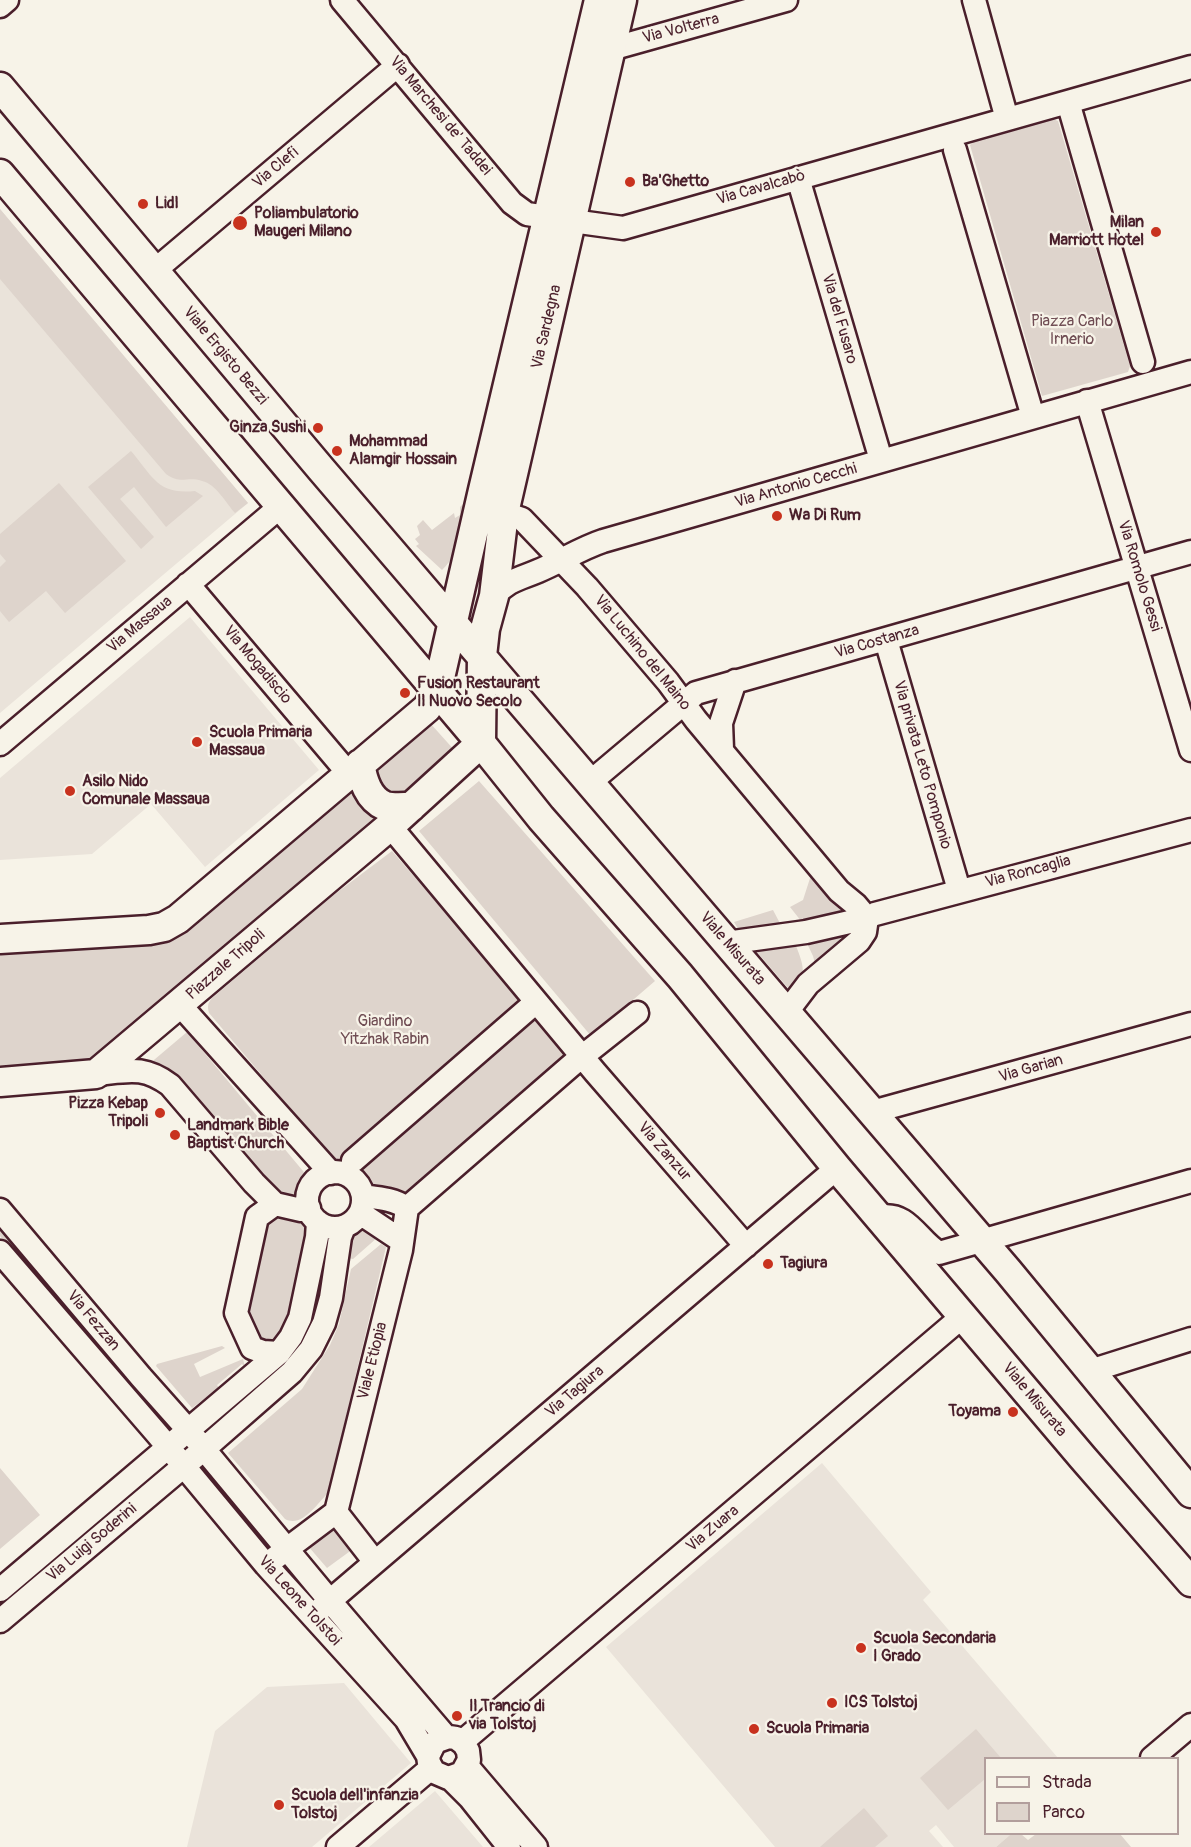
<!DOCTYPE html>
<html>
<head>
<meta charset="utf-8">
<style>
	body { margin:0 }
	#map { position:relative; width:1191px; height:1847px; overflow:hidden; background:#f7f3e8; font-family:Pangolin,sans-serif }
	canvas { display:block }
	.legend { position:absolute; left:984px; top:1757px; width:195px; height:78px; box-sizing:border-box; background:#f7f3e8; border:2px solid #b29e9c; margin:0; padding:8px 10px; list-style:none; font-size:18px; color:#4a1f2b }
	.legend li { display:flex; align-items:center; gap:12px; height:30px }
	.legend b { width:30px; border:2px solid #b29e9c }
</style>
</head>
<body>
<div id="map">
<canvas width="1191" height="1847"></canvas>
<ul class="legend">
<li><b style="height:8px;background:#f7f3e8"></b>Strada</li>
<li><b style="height:16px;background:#ded4cc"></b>Parco</li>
</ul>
</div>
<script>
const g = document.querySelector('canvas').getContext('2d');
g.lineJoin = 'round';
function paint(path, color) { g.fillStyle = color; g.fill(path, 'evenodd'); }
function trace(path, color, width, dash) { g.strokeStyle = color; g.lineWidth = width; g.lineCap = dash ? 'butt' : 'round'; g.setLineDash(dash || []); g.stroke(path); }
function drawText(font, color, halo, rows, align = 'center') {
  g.font = font + ' Pangolin,sans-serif'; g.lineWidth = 4.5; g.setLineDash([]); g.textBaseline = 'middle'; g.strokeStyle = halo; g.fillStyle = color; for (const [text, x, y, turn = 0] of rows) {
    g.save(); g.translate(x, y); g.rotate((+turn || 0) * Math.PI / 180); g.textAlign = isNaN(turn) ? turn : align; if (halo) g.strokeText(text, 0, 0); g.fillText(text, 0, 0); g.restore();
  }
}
const built = new Path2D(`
	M0,209L248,503L0,713Z
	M190,617L319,770L205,867L151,804L92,854L0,860V778Z
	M822,1463L931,1592L923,1600L1058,1758H986V1834H1011L996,1847H954L936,1825L929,1831L943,1847H775L606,1647Z
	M344,1683L411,1763L312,1847H187L215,1731L267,1687Z
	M435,1791L483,1847H369Z`);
const green = new Path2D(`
	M1053,119L1058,121L1130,366L1128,372L1042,396L970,145L973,142Z
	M0,209L248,503L235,513C226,503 216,484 202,481C186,476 182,485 166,474L0,279Z
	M131,451C153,477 158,495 195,491L203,496L166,527L134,487L120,499L154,537L141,549L88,487Z
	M59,483L126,561L65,613L46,591L9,622L0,611V567L6,561L0,554V534Z
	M475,493C467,521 463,550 442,570L416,546L419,544L415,539L420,535L417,526L423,520L432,530L454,513L455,518L460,515V507Z
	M430,723L456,752L398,801L370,776L373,771Z
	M479,781L655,981L591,1036L419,831Z
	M355,785L388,816L85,1067L0,1075V948L171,937Z
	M392,851L569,1055L409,1193L402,1195L372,1192L353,1172L331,1164L315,1147L316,1139L209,1013C207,1006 208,1003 212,998L331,897Z
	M812,872L854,914L805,926L790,907L803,900Z
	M773,910L783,929L740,932L734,922Z
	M859,926L816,967L813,956L804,937Z
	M794,941C804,966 807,972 795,996L750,944Z
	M187,1032L308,1177L301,1188L299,1199L278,1198L170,1069L161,1065H148Z
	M270,1214L298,1217L308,1226L295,1314L269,1349L245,1325L260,1238Z
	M0,1225L157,1410L151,1415L0,1236Z
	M366,1228L378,1237L353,1259L341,1257L349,1235Z
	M381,1244L386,1247L328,1493C317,1504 302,1528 285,1519L228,1453L302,1389L330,1345L339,1324L351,1269Z
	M222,1346L225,1348L194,1364L200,1377L243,1359L245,1367L242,1364L217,1385L219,1388L192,1408L156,1366L157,1364Z
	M0,1468L40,1515L0,1549Z
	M331,1530L338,1532L353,1549L327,1568L308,1546L326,1532Z
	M976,1729L1001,1758H986L985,1779L948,1810L920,1778Z
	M864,1808L888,1836L875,1847H820Z
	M1011,1834H1021L1028,1840L1036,1834H1120L1131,1847H996Z`);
const minor = new Path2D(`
	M342,0L512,203L527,214L547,217
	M974,0L1007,119
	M0,6L7,0
	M611,49L786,0
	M1068,102L1143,362
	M955,150L1033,417
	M798,178L881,460
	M572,221L623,228L1191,67
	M154,271L398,65
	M1087,401L1191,750
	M504,513L522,519L587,587L668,682L696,720L839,891L856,905L867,918
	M188,584L349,774
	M494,596C508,580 519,579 538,571C560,562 579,549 603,541L1191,372
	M886,640L959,890
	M0,744L281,506
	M722,749L721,723L735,681
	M588,781L601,773L696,693L1191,552
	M390,826L595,1072L746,1246
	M726,943L806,932L867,918L875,914L1191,830
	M180,1005L331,1173
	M786,1013L808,984L859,941L865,932L867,918
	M96,1074C128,1071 143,1065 170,1085L254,1183L275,1204L301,1210L309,1208
	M872,1112L1191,1024
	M353,1161L536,1002
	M307 1200a28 28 0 1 1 56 0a28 28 0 1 1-56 0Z
	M363,1196C379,1198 394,1199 407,1208
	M275,1204L257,1217L236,1313L252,1348L263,1352L279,1353
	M407,1208L574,1063L637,1013
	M0,1210L141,1377L189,1431L330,1601L446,1737
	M360,1213L402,1241
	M880,1217C908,1211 918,1241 939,1253L1191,1181
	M0,1252L158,1435L266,1565L406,1719L428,1756L429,1763L434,1772L448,1778L462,1773L469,1760L468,1751L464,1744L456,1738L449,1737L435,1742L428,1756
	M1090,1371L1191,1339
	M336,1512L375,1562
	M275,1558L336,1512L401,1250L407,1208
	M0,1590L279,1353L291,1337L300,1318L317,1237L318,1222
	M318,1611L837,1168
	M0,1621L204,1449L292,1372L311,1349L324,1323L331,1298L340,1237L344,1227
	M462,1742L963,1316
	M1152,1758L1191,1725
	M467,1766L536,1847
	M450,1778L470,1798L509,1847
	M338,1847L431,1768`);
const major = new Path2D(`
	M0,87L321,469L1008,1271L1191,1493
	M0,174L481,743L541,818L680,976L837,1168L1083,1458L1191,1582
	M360,764C363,780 368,799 385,806C392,808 403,807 411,807
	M0,939L149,930L164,927L178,919L427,708L437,691L483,490L599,0
	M0,1082L96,1074L390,826L481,743L482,656L485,629L494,596L504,513L622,0`);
const markers = [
	[630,182,6,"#c8321e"],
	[143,204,6,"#c8321e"],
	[240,223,8,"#c8321e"],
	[1156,232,6,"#c8321e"],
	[318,428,6,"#c8321e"],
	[337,451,6,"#c8321e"],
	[777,516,6,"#c8321e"],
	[405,693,6,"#c8321e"],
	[197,742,6,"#c8321e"],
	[70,791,6,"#c8321e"],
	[160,1113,6,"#c8321e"],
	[175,1135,6,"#c8321e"],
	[768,1264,6,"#c8321e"],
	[1013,1412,6,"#c8321e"],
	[861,1648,6,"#c8321e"],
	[832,1703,6,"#c8321e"],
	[457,1716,6,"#c8321e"],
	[754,1729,6,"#c8321e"],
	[279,1805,6,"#c8321e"]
];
const streetNames = [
	["Via Volterra",681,29,-15],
	["Via Marchesi de' Taddei",440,116,50],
	["Via Clefi",276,168,-40],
	["Via Cavalcabò",761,188,-16],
	["Via del Fusaro",839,319,74],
	["Via Sardegna",547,327,-77],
	["Viale Ergisto Bezzi",225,356,50],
	["Via Antonio Cecchi",796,486,-16],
	["Via Romolo Gessi",1139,576,73],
	["Via Massaua",140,625,-40],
	["Via Costanza",877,642,-16],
	["Via Luchino del Maino",642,653,51],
	["Via Mogadiscio",257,665,50],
	["Via privata Leto Pomponio",922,765,74],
	["Via Roncaglia",1028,872,-15],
	["Viale Misurata",732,949,49],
	["Piazzale Tripoli",226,965,-41],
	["Via Garian",1031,1069,-16],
	["Via Zanzur",664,1152,49],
	["Via Fezzan",93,1321,50],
	["Viale Etiopia",373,1361,-76],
	["Via Tagiura",575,1392,-40],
	["Viale Misurata",1034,1400,50],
	["Via Zuara",713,1529,-40],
	["Via Luigi Soderini",92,1543,-40],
	["Via Leone Tolstoi",299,1601,48]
];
const poiNames = [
	["Ba'Ghetto",642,182],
	["Lidl",155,204],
	["Poliambulatorio",254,214],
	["Maugeri Milano",254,232],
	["Milan",1144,223,"right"],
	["Marriott Hotel",1144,241,"right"],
	["Ginza Sushi",306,428,"right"],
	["Mohammad",349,442],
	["Alamgir Hossain",349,460],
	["Wa Di Rum",789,516],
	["Fusion Restaurant",417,684],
	["Il Nuovo Secolo",417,702],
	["Scuola Primaria",209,733],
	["Massaua",209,751],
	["Asilo Nido",82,782],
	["Comunale Massaua",82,800],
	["Pizza Kebap",148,1104,"right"],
	["Tripoli",148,1122,"right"],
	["Landmark Bible",187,1126],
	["Baptist Church",187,1144],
	["Tagiura",780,1264],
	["Toyama",1001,1412,"right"],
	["Scuola Secondaria",873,1639],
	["I Grado",873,1657],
	["ICS Tolstoj",844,1703],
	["Il Trancio di",469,1707],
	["via Tolstoj",469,1725],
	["Scuola Primaria",766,1729],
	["Scuola dell'infanzia",291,1796],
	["Tolstoj",291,1814]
];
const parkNames = [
	["Piazza Carlo",1072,322],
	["Irnerio",1072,340],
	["Giardino",385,1022],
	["Yitzhak Rabin",385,1040]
];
paint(built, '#eae3da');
paint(green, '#ded4cc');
trace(minor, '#4a1f2b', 27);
trace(major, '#4a1f2b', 33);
trace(minor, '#f7f3e8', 22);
trace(major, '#f7f3e8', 28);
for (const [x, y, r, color] of markers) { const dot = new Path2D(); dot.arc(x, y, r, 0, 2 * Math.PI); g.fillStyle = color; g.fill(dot); trace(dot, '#f7f3e8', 2); }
drawText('16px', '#4a1f2b', '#f7f3e8', streetNames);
drawText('bold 16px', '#4a1f2b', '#f7f3e8', poiNames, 'left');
drawText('16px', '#6f4c53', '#f7f3e8', parkNames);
</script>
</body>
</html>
